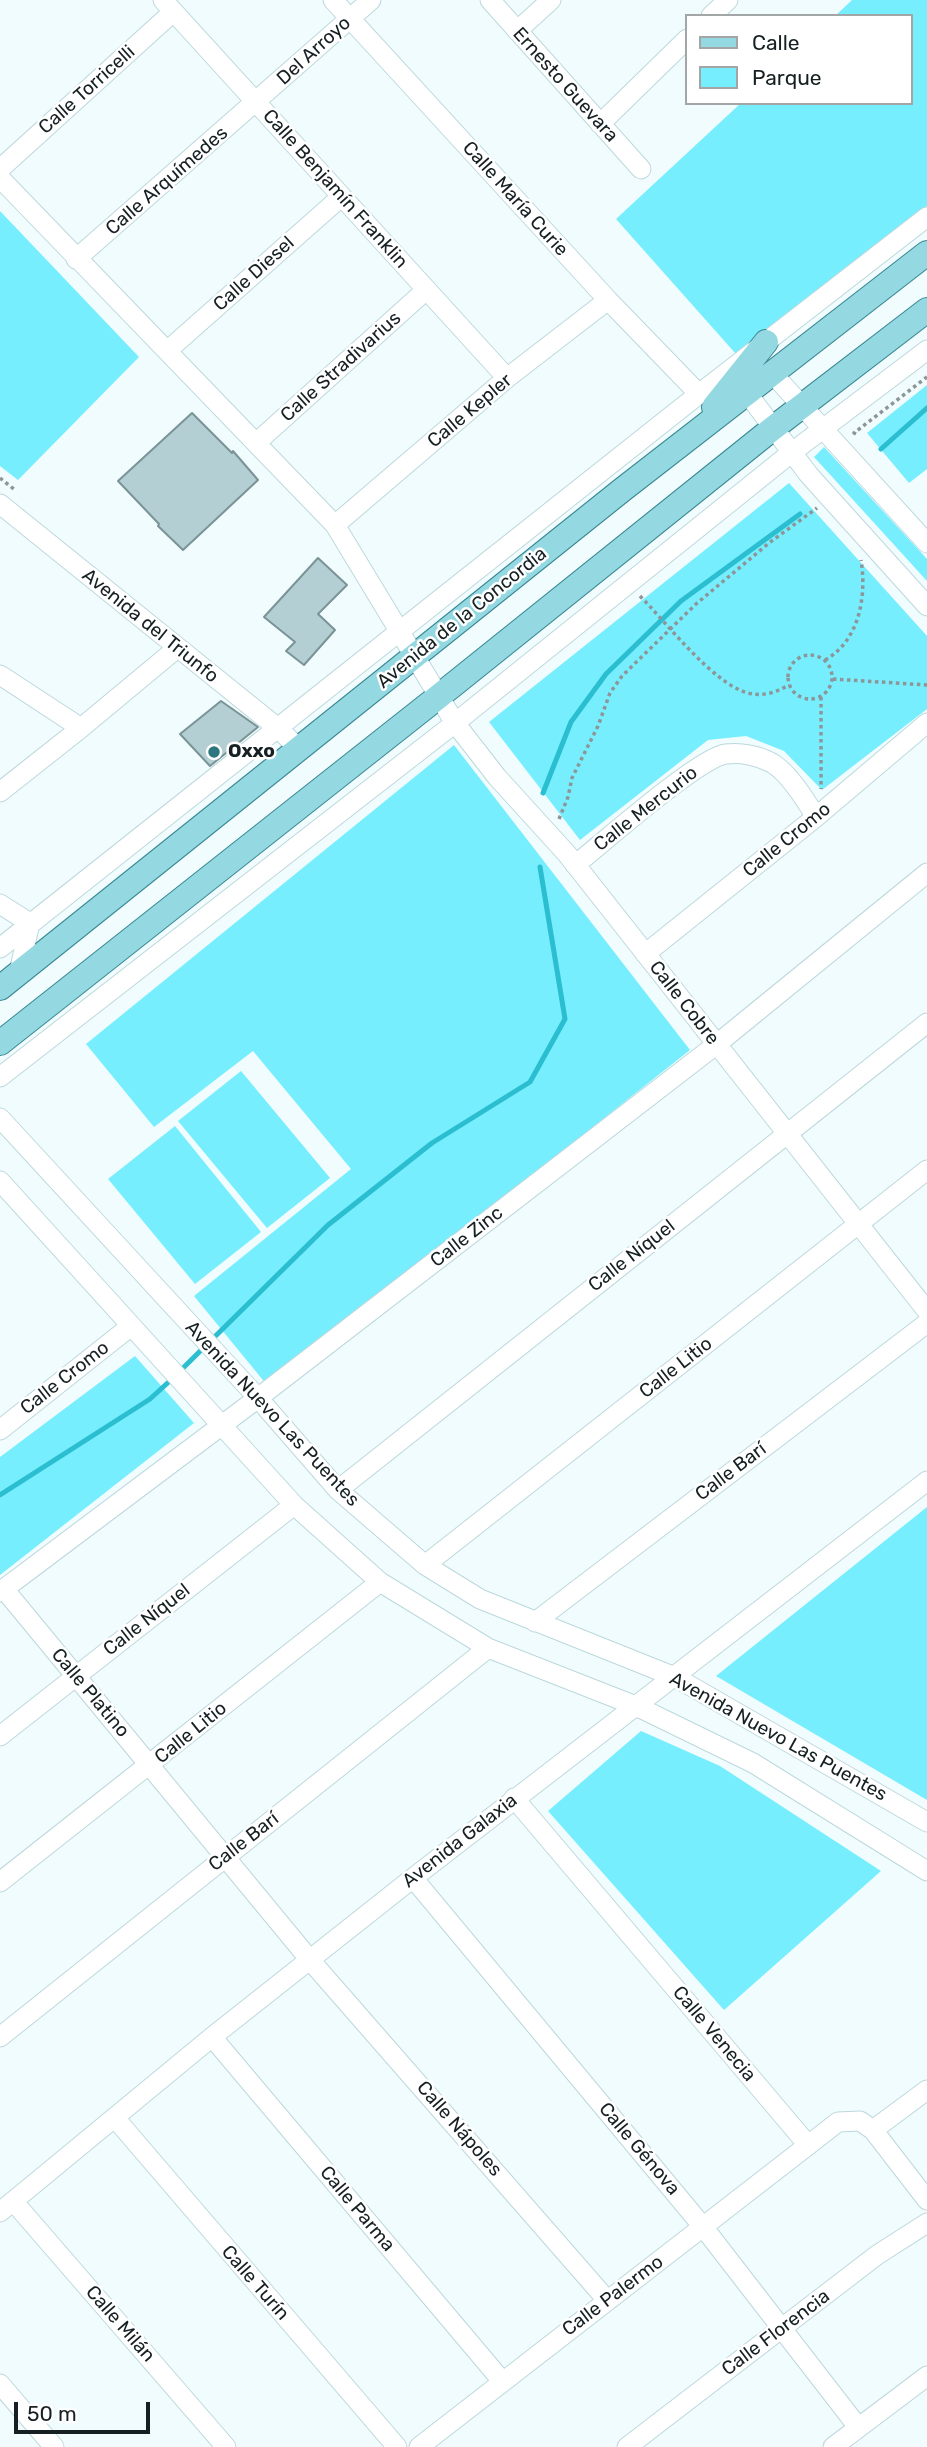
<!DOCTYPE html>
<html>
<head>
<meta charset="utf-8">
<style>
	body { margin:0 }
	#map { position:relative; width:927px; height:2447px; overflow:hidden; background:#f1fcfe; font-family:Rubik,sans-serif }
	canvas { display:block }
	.legend { position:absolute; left:685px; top:14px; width:228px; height:91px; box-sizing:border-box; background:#fff; border:2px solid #a2a6a7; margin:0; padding:9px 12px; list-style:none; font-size:21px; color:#162022 }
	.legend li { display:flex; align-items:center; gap:14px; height:35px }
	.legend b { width:35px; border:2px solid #a2a6a7 }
	.scale { position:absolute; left:14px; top:2402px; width:136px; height:32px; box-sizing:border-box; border:4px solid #162022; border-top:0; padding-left:9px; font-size:21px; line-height:24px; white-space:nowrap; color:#162022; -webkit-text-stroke:5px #fff; paint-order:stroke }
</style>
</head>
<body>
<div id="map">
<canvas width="927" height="2447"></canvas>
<ul class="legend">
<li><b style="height:9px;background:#94d9e2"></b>Calle</li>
<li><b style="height:19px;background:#77eefe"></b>Parque</li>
</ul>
<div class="scale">50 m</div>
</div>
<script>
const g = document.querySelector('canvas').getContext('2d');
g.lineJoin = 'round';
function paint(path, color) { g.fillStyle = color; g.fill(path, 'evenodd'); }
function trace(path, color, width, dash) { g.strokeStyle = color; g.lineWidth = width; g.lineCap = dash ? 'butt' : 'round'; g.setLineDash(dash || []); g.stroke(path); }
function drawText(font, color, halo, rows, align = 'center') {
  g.font = font + ' Rubik,sans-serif'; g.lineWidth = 5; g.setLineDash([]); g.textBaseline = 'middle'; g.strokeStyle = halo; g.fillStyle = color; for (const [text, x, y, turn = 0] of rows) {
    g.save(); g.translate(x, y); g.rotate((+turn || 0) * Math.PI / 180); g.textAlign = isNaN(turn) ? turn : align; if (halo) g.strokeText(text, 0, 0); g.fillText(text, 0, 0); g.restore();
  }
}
const green = new Path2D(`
	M852,0H927V206L736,354L616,219L741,103H911V16H835Z
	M0,211L139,357L18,480L0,466Z
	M927,385V469L909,483L867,433Z
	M824,447L927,559V581L814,457Z
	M789,483L927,636V709L822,790L784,751L746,736L708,740L580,840L489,722Z
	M454,745L690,1050L267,1385L194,1296L351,1169L253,1051L154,1127L86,1044Z
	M241,1071L330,1178L267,1228L178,1121Z
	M175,1126L261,1232L195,1284L108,1179Z
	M135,1356L194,1423L0,1575V1457Z
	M927,1507V1800L716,1676Z
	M641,1731L720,1766L881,1871L724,2010L548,1811Z`);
const stream = new Path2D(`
	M881,449L927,408
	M543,793L571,722L606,674L681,601L800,514
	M180,1371L328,1225L432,1143L530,1082L565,1019L540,867
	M0,1495L150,1399L173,1378`);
const building = new Path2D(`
	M192,413L232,453L233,451L258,480L183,550L158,526L159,524L118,481Z
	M318,558L347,585L318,614L335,630L304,665L286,651L295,642L264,617Z
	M221,701L258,727L210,766L180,734Z`);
const path = new Path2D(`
	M856,434L854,433L927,377
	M0,478L15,490
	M640,596C666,622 713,684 748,693C763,697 777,692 789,685
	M788 677a22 22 0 1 1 44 0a22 22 0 1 1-44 0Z
	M825,660C859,641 867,597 861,560
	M833,679L927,685
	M821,697V789
	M559,819L568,797L572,778L598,726L610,693L622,676L696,604L769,543L817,508`);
const minor = new Path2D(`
	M163,0L507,378
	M333,0L608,300L699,394
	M490,0L641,169
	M711,16L728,0
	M517,31L551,0
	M600,124L687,39
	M0,169L173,12
	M0,178L335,525L455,723L497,777L567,854L927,1311
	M76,259L371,0
	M167,351L341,197
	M772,373L927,543
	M747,393L809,475L927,606
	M256,443L426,290
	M0,504L279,729L299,749
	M335,525L507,378L608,300
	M0,675L81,728
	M0,792L81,728L176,649
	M575,865C603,843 698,758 726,754C741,752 759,756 772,763C789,773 806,801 816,817
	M0,904L30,923L19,972
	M0,948L699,394L927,217
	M645,954L816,817L927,723
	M0,1077L455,723L791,453L927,350
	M0,1118L258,1398L338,1490L425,1565L480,1599L675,1677L927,1822
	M0,1181L294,1505L380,1582L488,1648L636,1706L753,1763L927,1871
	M0,1430L131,1326
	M338,1490L927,1023
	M425,1565L927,1170
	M4,1589L310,1960L607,2300
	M0,1592L258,1398L717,1044L927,873
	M535,1622L927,1323
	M0,1736L294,1505
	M514,1798L808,2145
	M413,1878L704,2228L858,2427
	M0,1882L380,1582
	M0,2037L488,1648
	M212,2037L502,2381
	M115,2118L397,2447
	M873,2130L927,2090
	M13,2201L226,2447
	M0,2212L212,2037L413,1878L927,1481
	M0,2384L54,2447
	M419,2447L838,2122L860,2121L873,2130L927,2200
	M627,2447L877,2255L927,2223
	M833,2447L927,2376`);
const major = new Path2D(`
	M714,407L766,342
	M0,988L622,490L927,253
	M0,1043L438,697L772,429L927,310`);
const markers = [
	[214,752,7,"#2e767f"]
];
const streetNames = [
	["Del Arroyo",314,51,-42],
	["Ernesto Guevara",565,85,48],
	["Calle Torricelli",87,90,-42],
	["Calle Arquímedes",167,181,-41],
	["Calle Benjamín Franklin",335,189,48],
	["Calle María Curie",515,199,48],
	["Calle Diesel",254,274,-42],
	["Calle Stradivarius",341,367,-42],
	["Calle Kepler",470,411,-40],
	["Avenida de la Concordia",462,618,-39],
	["Avenida del Triunfo",150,626,39],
	["Calle Mercurio",646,809,-38],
	["Calle Cromo",787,840,-39],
	["Calle Cobre",684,1003,52],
	["Calle Zinc",467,1237,-38],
	["Calle Níquel",632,1256,-38],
	["Calle Litio",676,1368,-38],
	["Calle Cromo",65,1378,-38],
	["Avenida Nuevo Las Puentes",272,1414,47],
	["Calle Barí",731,1472,-37],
	["Calle Níquel",147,1620,-38],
	["Calle Platino",90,1693,50],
	["Calle Litio",191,1733,-39],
	["Avenida Nuevo Las Puentes",778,1737,29],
	["Avenida Galaxia",460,1841,-38],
	["Calle Barí",244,1842,-38],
	["Calle Venecia",714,2034,50],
	["Calle Nápoles",459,2129,49],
	["Calle Génova",639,2149,50],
	["Calle Parma",357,2209,50],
	["Calle Turín",255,2283,49],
	["Calle Palermo",613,2296,-37],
	["Calle Milán",120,2324,49],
	["Calle Florencia",776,2333,-37]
];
const poiNames = [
	["Oxxo",228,752]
];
paint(green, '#77eefe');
trace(stream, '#2bbed0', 5);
paint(building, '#b4cfd3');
trace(building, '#799397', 2);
trace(minor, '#bcd8dc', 21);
trace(major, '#398792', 26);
trace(path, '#8c9698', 3.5, [3.5, 3.5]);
trace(minor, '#fff', 19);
trace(major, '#94d9e2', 24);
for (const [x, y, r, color] of markers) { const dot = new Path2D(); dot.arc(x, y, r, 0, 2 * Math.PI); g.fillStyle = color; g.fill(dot); trace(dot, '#fff', 2.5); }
drawText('19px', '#162022', '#fff', streetNames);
drawText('bold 19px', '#162022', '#fff', poiNames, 'left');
</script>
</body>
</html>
